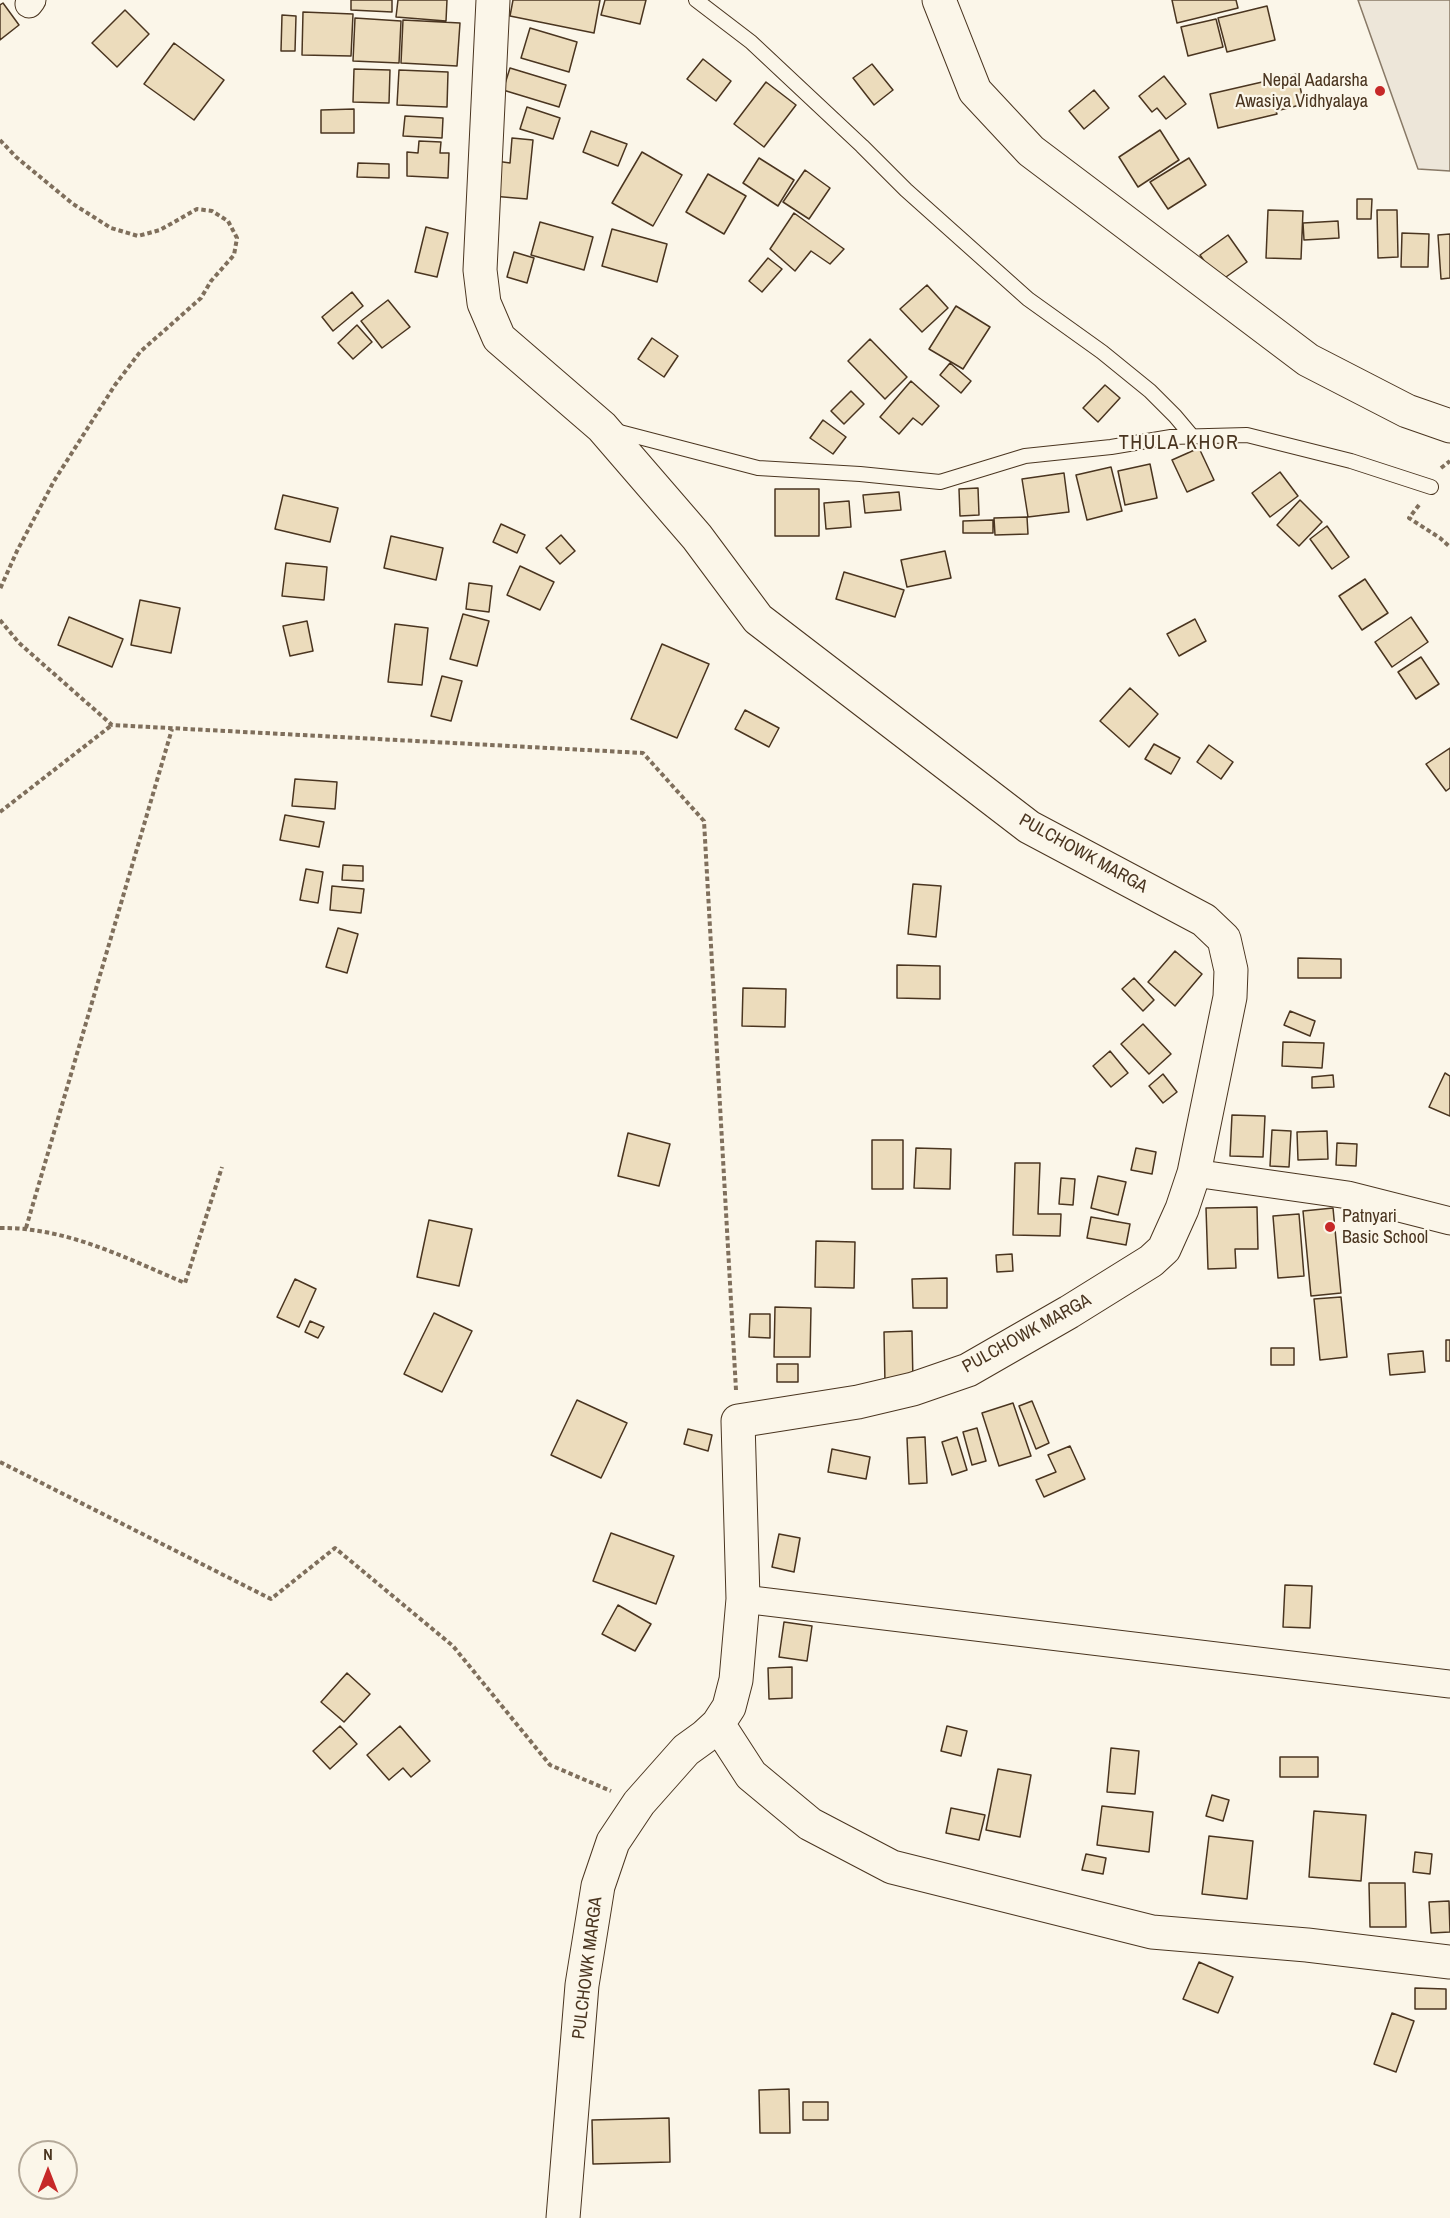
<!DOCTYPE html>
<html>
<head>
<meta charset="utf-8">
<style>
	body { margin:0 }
	#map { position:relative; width:1450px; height:2218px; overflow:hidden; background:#fbf6e9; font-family:"Archivo Narrow",sans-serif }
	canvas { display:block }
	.north { position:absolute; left:18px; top:2140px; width:60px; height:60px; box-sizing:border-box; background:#fbf6e9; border:2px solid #b4a999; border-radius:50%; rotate:0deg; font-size:16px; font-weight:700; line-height:24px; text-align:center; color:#4a3520 }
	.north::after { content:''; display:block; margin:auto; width:21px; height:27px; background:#c62828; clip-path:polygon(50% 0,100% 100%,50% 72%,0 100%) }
</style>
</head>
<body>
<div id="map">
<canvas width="1450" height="2218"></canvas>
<div class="north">N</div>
</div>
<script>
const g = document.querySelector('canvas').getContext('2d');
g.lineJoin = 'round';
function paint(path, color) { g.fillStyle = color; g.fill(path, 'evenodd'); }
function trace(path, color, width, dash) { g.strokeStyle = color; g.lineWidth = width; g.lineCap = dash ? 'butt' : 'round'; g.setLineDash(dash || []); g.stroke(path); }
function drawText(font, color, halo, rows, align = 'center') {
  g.font = font + ' "Archivo Narrow",sans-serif'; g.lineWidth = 4.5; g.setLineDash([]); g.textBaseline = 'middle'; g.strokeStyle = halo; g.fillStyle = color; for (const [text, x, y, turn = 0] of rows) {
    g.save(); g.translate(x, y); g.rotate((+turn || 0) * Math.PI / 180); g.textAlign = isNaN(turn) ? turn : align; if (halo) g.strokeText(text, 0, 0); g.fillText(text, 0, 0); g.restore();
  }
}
const green = new Path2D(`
	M1358,0H1450V171L1418,169Z`);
const building = new Path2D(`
	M351,0H392V12L351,10Z
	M398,0H447L446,21L396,17Z
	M513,0H600L594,33L510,16Z
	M605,0H646L640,24L601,15Z
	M1172,0H1236L1238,8L1177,23Z
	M3,3L19,25L0,40V5Z
	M1267,6L1275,40L1227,52L1218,18Z
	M125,10L149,34L117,67L92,43Z
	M303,12L353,14L351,56L302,55Z
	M282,15L296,16L295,51H281Z
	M355,18L401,21L399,63L353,61Z
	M1216,19L1223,47L1188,56L1181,27Z
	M403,20L460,23L457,66L401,63Z
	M530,28L577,42L569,72L521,58Z
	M174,43L224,80L194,120L144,84Z
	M703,59L731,81L716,101L687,79Z
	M872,64L893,90L874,105L853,78Z
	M510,68L566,85L559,107L503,90Z
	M354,69L390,70L389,103L353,102Z
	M399,70L448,72L447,107L397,105Z
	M1297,74L1304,104L1276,111L1277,114L1218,128L1210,94Z
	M1164,76L1186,104L1166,119L1157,108L1152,112L1139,96Z
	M766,82L796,105L764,147L734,124Z
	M1094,90L1109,108L1084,129L1069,111Z
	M527,107L560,118L553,139L520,129Z
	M354,109V133H321V110Z
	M405,116L443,118L442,138L403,136Z
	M1160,130L1179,160L1138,187L1119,157Z
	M591,131L627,144L618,166L583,152Z
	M512,138L533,140L527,199L492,196L496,161L510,163Z
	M419,141L441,142L440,153H449L448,178L407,176V152L418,153Z
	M642,152L682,175L653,226L612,203Z
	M759,158L794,180L778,206L743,183Z
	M1189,158L1206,185L1168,209L1150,182Z
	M358,163L389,164V178L357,177Z
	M805,170L830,188L809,219L783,202Z
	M708,174L746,196L724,234L686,212Z
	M1357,199H1372L1371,219H1357Z
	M1268,210L1303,211L1301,259L1266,258Z
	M1377,210H1397L1398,257L1378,258Z
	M794,213L844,249L830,264L811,251L795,271L770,249Z
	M1338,221L1339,238L1304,240L1303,223Z
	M540,222L593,237L584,270L531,255Z
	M426,227L448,233L437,277L415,272Z
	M612,229L667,244L657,282L602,266Z
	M1402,233L1429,234L1428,267H1401Z
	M1450,234V278L1441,279L1438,235Z
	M1228,235L1247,262L1219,282L1200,255Z
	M514,252L534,258L527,283L507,277Z
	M768,258L782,269L762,292L749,281Z
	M927,285L948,308L922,332L900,309Z
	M352,292L363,306L333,331L322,317Z
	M388,300L410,327L382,348L361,321Z
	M956,306L990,327L963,369L929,349Z
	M357,325L372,342L353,359L338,343Z
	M652,338L678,356L664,377L638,359Z
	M870,339L907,377L885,399L848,361Z
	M950,363L971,381L961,393L940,375Z
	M911,381L939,406L922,425L913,418L899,434L880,417Z
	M1105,385L1120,398L1098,422L1083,408Z
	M851,391L864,404L844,424L831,411Z
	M823,420L846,437L833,454L810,438Z
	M1199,448L1214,480L1187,492L1172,460Z
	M1150,464L1157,498L1125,505L1118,471Z
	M1111,467L1122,511L1087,520L1076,475Z
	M1280,472L1298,496L1270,517L1252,493Z
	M1064,473L1069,512L1028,517L1022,479Z
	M978,488L979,515L960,516L959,489Z
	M775,489H819V536H775Z
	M899,492L901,510L865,513L863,495Z
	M283,495L338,508L330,542L275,529Z
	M1300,500L1322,522L1299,546L1277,525Z
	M849,501L851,527L826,529L824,503Z
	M1027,517L1028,534L995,535L994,518Z
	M993,520V533H963V521Z
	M501,524L525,535L517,553L493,542Z
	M1327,526L1349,557L1332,569L1310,539Z
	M561,535L575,551L560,564L546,548Z
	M391,536L443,548L436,580L384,568Z
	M945,551L951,578L907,587L901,560Z
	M286,563L327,567L324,600L282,596Z
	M520,566L554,582L540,610L507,595Z
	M844,572L904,590L895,617L836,599Z
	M1365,579L1388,613L1362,630L1339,596Z
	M469,583L492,586L489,612L466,609Z
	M140,600L180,608L171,653L131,645Z
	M463,614L489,621L477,666L450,659Z
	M69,617L123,639L112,667L58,645Z
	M1411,617L1428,642L1392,667L1375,642Z
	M1195,619L1206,641L1179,656L1167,634Z
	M307,621L313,651L290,656L283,626Z
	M395,624L428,628L422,685L388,682Z
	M662,644L709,664L677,738L631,719Z
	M1421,657L1439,684L1416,699L1398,672Z
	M442,676L462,681L451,721L431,716Z
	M1130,688L1158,714L1129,747L1100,721Z
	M745,710L779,728L769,747L735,729Z
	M1154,744L1180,758L1171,774L1145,759Z
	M1209,745L1233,762L1221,779L1197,762Z
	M1450,748V788L1446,791L1426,764Z
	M295,779L337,782L335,809L292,806Z
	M285,815L324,822L319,847L280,840Z
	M343,865L363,866V881L342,880Z
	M306,869L323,872L318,903L300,900Z
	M913,884L941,886L936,937L908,934Z
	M332,886L364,889L361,913L330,910Z
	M338,928L358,934L347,973L326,967Z
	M1175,951L1202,974L1175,1006L1148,982Z
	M1298,958L1341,959V978H1298Z
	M897,965L940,966V999L897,998Z
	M1134,978L1154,1000L1143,1011L1122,989Z
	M743,988L786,989L785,1027L742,1026Z
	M1290,1011L1315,1021L1310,1036L1284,1025Z
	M1143,1024L1171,1054L1149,1074L1121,1044Z
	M1283,1042L1324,1043L1322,1068L1282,1066Z
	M1110,1051L1128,1073L1111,1087L1093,1066Z
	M1445,1073L1450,1076V1116L1429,1107Z
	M1163,1074L1177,1092L1163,1103L1149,1086Z
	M1333,1075L1334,1087L1312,1088V1077Z
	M1232,1115L1265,1116L1263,1157L1230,1156Z
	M1272,1130L1291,1131L1289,1167L1270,1166Z
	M1327,1131L1328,1159L1298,1160L1297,1132Z
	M628,1133L670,1144L659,1186L618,1176Z
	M872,1140H903V1189H872Z
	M1337,1143L1357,1144L1356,1166L1336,1165Z
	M916,1148L951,1149L950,1189L914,1188Z
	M1136,1148L1156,1152L1152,1174L1131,1170Z
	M1015,1163H1040L1038,1214H1061L1060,1236L1013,1235Z
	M1098,1176L1126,1182L1118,1215L1091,1208Z
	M1061,1178L1075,1179L1073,1205L1059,1204Z
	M1257,1207L1258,1249H1235L1236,1268L1208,1269L1206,1208Z
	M1333,1208L1341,1293L1311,1296L1303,1211Z
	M1299,1214L1304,1276L1278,1278L1273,1216Z
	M1091,1217L1130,1224L1126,1245L1087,1238Z
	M429,1220L472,1229L459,1286L417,1277Z
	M816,1241L855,1242L854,1288L815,1287Z
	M1012,1254L1013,1271L997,1272L996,1255Z
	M947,1278V1308H913L912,1279Z
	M295,1279L316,1289L299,1327L277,1317Z
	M1341,1297L1347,1357L1320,1360L1314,1299Z
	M775,1307L811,1308L810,1357H774Z
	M434,1313L472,1331L442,1392L404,1374Z
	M750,1314H770V1338L749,1337Z
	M310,1321L324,1327L318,1338L305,1332Z
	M912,1331L913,1384H885L884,1332Z
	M1446,1340H1450V1361H1446Z
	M1271,1348H1294V1365H1271Z
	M1423,1351L1425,1372L1390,1375L1388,1354Z
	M777,1364H798V1382H777Z
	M577,1400L627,1423L601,1478L551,1455Z
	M1032,1401L1049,1443L1036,1449L1019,1406Z
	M1013,1403L1031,1456L999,1466L982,1413Z
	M977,1428L986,1461L972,1465L963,1432Z
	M688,1429L712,1435L708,1451L684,1444Z
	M925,1437L927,1483L909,1484L907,1438Z
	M957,1437L967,1470L952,1475L942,1442Z
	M1070,1446L1085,1479L1044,1497L1036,1480L1056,1472L1048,1455Z
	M832,1449L870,1457L866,1479L828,1472Z
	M611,1533L674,1556L656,1604L593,1581Z
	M779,1534L800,1538L794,1572L772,1567Z
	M1285,1585L1312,1586L1310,1628L1283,1627Z
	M618,1605L651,1624L635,1651L602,1634Z
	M784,1622L812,1626L807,1661L779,1657Z
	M792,1667V1698L769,1699L768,1668Z
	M347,1673L370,1694L344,1722L321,1702Z
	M340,1726L357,1744L330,1769L313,1751Z
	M400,1726L430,1761L411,1777L403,1768L389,1780L367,1755Z
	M947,1726L967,1731L961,1756L941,1751Z
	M1111,1748L1139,1751L1135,1794L1107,1792Z
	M1280,1757H1318V1777H1280Z
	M998,1769L1031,1775L1020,1837L986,1830Z
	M1212,1795L1229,1800L1223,1821L1206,1816Z
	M1102,1806L1153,1812L1149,1852L1097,1845Z
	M951,1808L985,1815L979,1840L946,1833Z
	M1314,1811L1366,1815L1361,1881L1309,1877Z
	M1209,1836L1253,1841L1247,1899L1202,1894Z
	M1415,1852L1432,1854L1430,1874L1413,1872Z
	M1086,1854L1106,1858L1103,1874L1082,1870Z
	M1369,1883H1405L1406,1927H1370Z
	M1449,1901L1450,1932L1431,1933L1429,1902Z
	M1199,1962L1233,1977L1218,2013L1183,1999Z
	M1415,1988L1446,1989V2009H1415Z
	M1392,2013L1414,2021L1396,2072L1374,2064Z
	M789,2089L790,2133H760L759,2090Z
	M803,2102H828V2120H803Z
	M669,2118L670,2162L593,2164L592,2120Z`);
const path = new Path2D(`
	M0,140L16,157L73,204L111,228L138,236L160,230L197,209L212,211L228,221L237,238L234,255L211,281L201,298L140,352L115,385L54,481L17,551L0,589
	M1441,468L1450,461
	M1419,505L1409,518L1440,538L1450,547
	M0,620L19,643L112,725L643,753L704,821L736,1390
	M0,812L112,725
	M0,1228C66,1227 126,1258 185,1283L222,1167
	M26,1228L172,729
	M0,1462L271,1599L335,1548L453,1646L550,1765L611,1791`);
const lane = new Path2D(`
	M696,0L751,42L862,146L906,190L1028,299L1102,352L1150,391L1175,416L1191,435
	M612,430L758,468L860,474L940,482L1025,456L1111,447L1171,437L1247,435L1351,461L1431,487`);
const street = new Path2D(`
	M29,4L32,0
	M1194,1173L1348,1195L1450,1221
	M743,1599L1450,1684`);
const secondary = new Path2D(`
	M493,0L480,270L484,303L499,338L602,427L697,537L758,619L1029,827L1204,920L1224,939L1231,970L1230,997L1194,1173L1182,1209L1164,1249L1151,1261L1069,1312L968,1370L913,1389L858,1402L738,1421L743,1599L736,1680L729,1707L718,1724L704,1737L686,1750L639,1803L613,1842L598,1886L582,1985L563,2218
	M939,0L975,91L1031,151L1308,360L1407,411L1450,426
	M718,1724L751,1775L810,1824L892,1867L1152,1932L1307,1945L1450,1962`);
const markers = [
	[1380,91,6,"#c62828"],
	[1330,1227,6,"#c62828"]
];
const poiNames = [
	["Nepal Aadarsha",1368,81],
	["Awasiya Vidhyalaya",1368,102],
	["Patnyari",1342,1217,"left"],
	["Basic School",1342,1238,"left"]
];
const streetNames = [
	["PULCHOWK MARGA",1083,854,29],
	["PULCHOWK MARGA",1027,1334,-29],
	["PULCHOWK MARGA",588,1968,-83]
];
const neighbourhoodNames = [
	["THULA KHOR",1179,444]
];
paint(green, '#ede6d9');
trace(green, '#887966', 1.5);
paint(building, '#ecdcbc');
trace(building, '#4a3520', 1.5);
trace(lane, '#4a3520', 16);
trace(street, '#4a3520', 29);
trace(secondary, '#4a3520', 35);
trace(path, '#7f6f5c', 4, [4.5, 3]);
trace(lane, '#fbf6e9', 14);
trace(street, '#fbf6e9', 27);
trace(secondary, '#fbf6e9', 33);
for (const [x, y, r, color] of markers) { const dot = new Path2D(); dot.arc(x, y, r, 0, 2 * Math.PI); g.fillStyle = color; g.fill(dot); trace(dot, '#fbf6e9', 2); }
drawText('18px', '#4a3520', '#fbf6e9', poiNames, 'right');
drawText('18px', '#4a3520', '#fbf6e9', streetNames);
g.letterSpacing = '1.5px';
drawText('20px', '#4a3520', '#fbf6e9', neighbourhoodNames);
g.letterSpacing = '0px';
</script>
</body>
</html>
